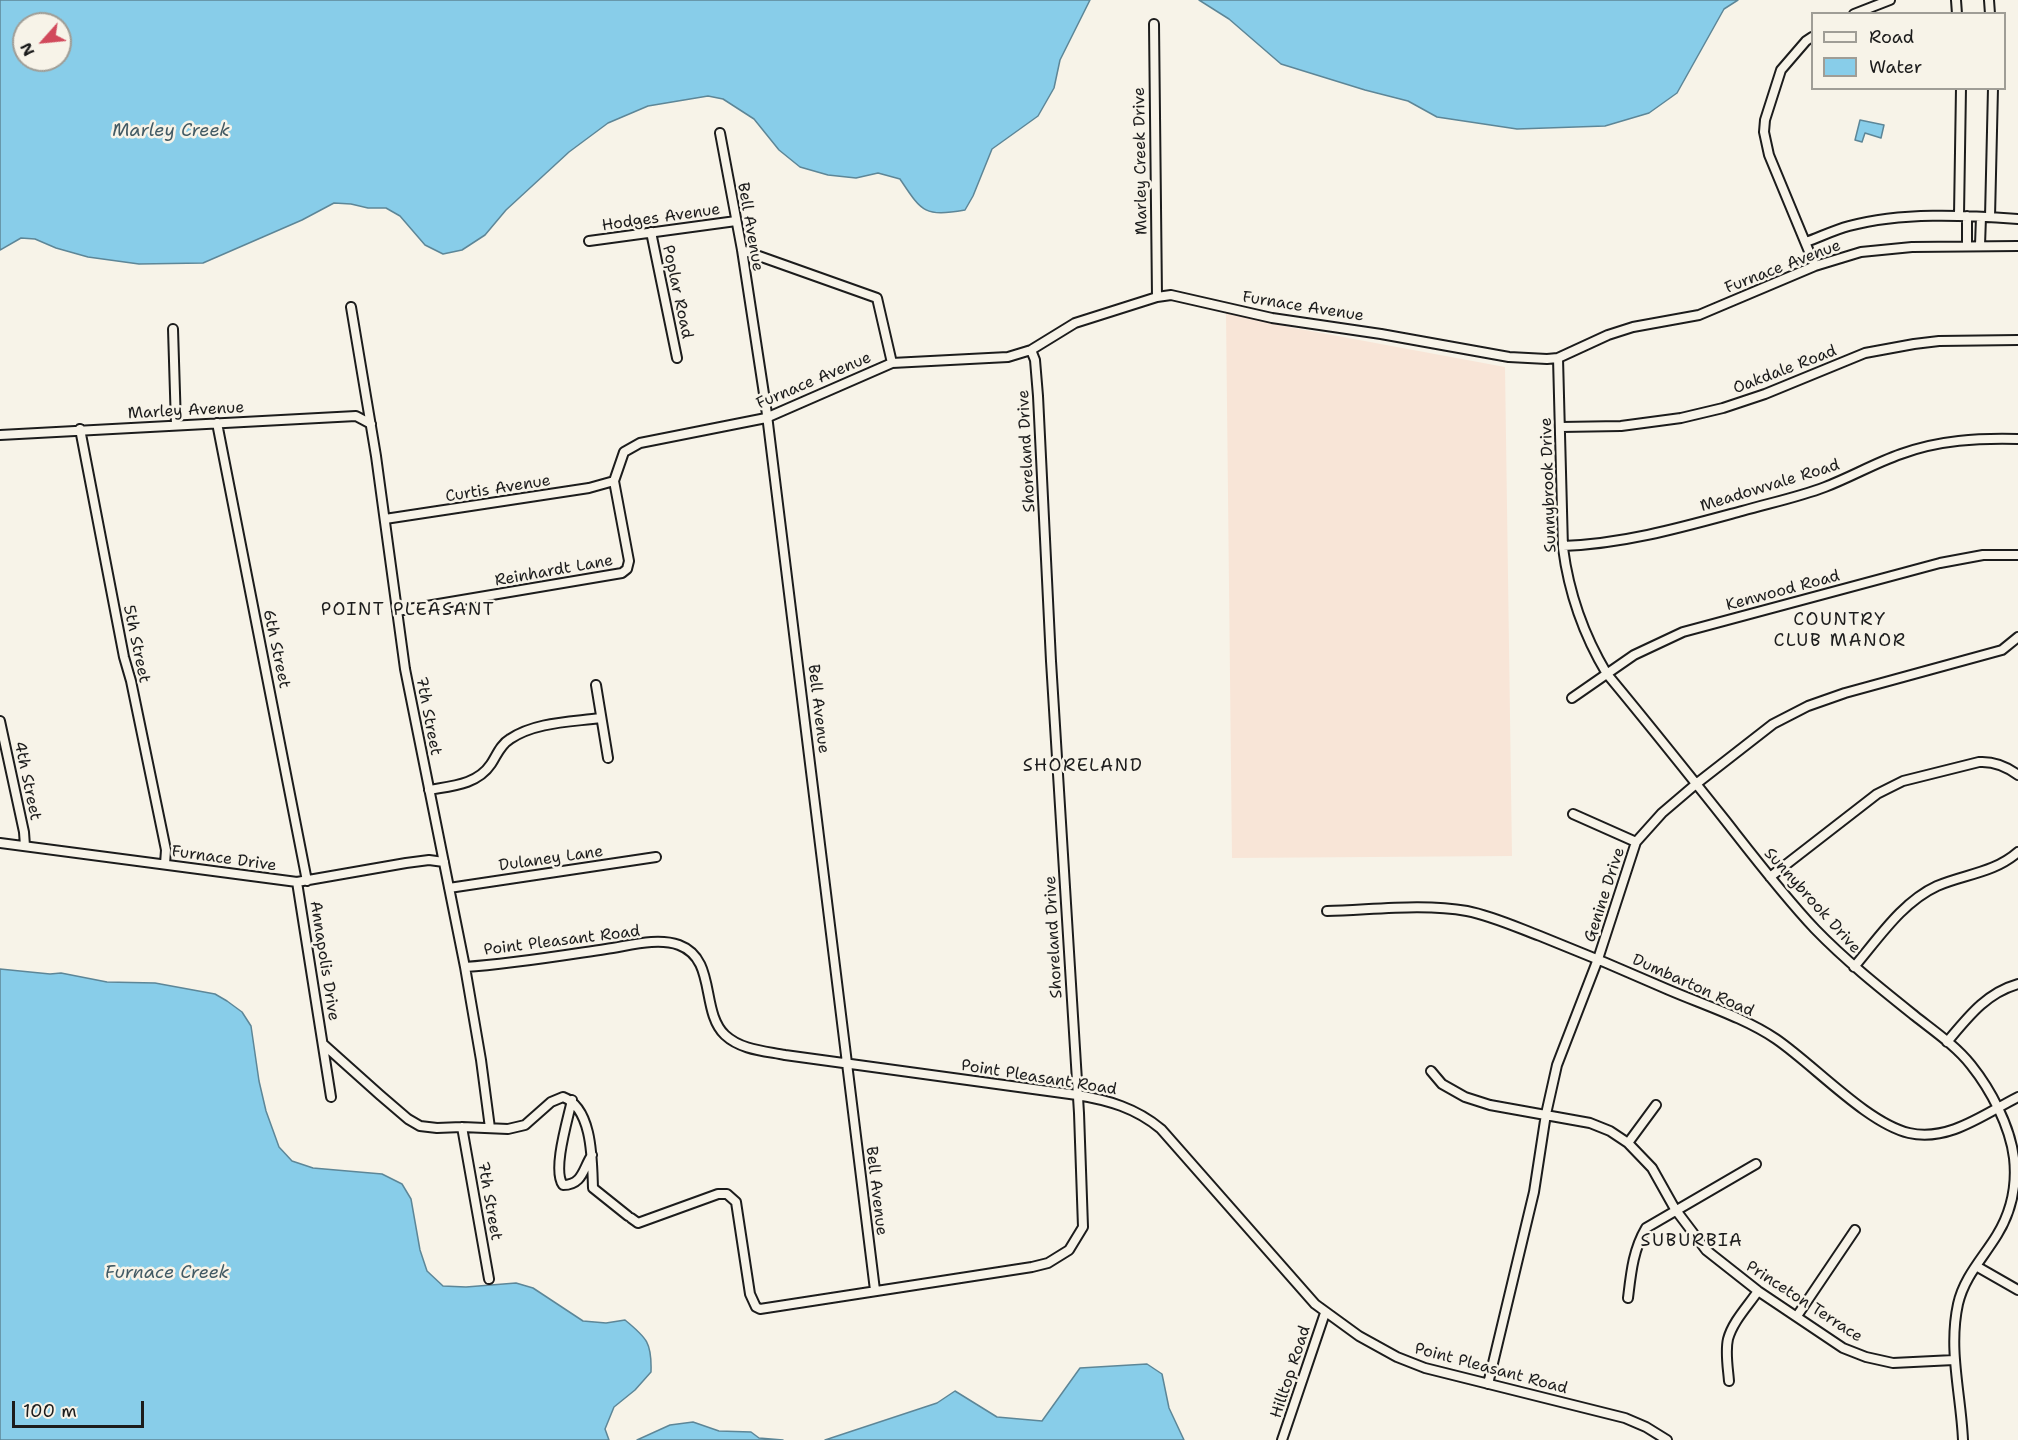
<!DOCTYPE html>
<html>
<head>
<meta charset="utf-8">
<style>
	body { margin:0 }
	#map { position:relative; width:2018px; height:1440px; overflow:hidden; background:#f7f3e8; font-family:"Shantell Sans",sans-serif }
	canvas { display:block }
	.legend { position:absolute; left:1811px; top:12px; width:195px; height:78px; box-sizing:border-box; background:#f7f3e8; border:2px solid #9f9d96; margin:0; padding:8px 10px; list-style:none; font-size:18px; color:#1c1c1c }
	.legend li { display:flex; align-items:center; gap:12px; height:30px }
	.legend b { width:30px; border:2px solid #9f9d96 }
	.north { position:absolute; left:12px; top:12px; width:60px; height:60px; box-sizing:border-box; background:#f7f3e8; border:2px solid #9f9d96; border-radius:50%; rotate:243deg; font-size:16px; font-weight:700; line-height:24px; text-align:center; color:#1c1c1c }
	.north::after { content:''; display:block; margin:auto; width:21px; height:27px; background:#d1495b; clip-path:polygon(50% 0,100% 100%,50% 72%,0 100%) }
	.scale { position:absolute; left:12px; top:1401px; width:132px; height:27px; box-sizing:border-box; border:3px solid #1c1c1c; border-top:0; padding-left:8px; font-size:18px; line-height:21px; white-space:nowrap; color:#1c1c1c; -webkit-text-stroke:4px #f7f3e8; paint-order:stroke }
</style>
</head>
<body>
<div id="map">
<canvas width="2018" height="1440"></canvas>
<ul class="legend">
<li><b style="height:8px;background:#f7f3e8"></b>Road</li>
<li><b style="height:16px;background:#88cde9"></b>Water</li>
</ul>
<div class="north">N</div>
<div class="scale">100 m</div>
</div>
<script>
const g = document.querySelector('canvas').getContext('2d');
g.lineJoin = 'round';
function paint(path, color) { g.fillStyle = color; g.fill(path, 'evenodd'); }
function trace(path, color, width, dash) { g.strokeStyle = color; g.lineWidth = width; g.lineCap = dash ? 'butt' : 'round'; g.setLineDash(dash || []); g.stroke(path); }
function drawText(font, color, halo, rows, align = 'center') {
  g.font = font + ' "Shantell Sans",sans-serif'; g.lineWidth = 5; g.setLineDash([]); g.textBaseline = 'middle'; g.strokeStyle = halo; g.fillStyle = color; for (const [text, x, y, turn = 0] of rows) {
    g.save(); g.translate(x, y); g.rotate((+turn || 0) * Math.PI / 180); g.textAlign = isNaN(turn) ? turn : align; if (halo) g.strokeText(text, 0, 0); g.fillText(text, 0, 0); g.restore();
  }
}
const built = new Path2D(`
	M1226,313L1289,327L1505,367L1512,856L1232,858Z`);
const water = new Path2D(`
	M0,0H1090L1060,60L1054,88L1038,116L992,149L973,196L965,210C924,217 922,212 900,179L878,173L856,178L828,175L800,167L779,150L754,119L723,99L708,96L648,106L608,123L569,152L506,210L485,235L462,250L443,254L425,245L400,216L386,208H368L351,204L334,203L302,220L203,263L139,264L88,257L56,248L35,239L21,238L0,250ZM24,24H60V60H24Z
	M1199,0H1738L1724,9L1677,93L1649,113L1605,126L1517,129L1437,117L1408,101L1365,90L1281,64L1229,19Z
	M1860,120L1884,125L1881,138L1865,133L1862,142L1855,140Z
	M0,969L50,974L61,973L107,982L155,983L215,994L227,1001L242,1012L251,1026L259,1081L266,1111L279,1147L292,1161L313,1168L382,1174L402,1184L411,1199L420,1250L427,1271L443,1286L466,1287L516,1283L533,1288L583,1321L606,1323L625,1320C647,1338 652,1343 651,1372L635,1390L614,1407L605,1429L609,1440H0Z
	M1147,1364L1162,1374L1169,1408L1184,1440H825L937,1403L955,1391L997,1417L1042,1421L1080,1368Z
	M693,1422L719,1431L751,1432L759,1438L783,1440H637L670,1425Z`);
const minor = new Path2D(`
	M1956,0L1957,14
	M1989,0L1990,14
	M1854,14L1890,0
	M1154,24L1157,297
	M1812,37L1806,41L1781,70L1765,120L1764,132L1769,155L1815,266
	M720,133L742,250L766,407L875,1290
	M1959,215L1961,88
	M1990,217L1993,88
	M651,232L677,358
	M589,241L736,221
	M1806,242C1820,237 1834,230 1849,226C1901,212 1964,215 2018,219
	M1967,245V216
	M1980,245L1981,217
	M742,250L877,298L892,363
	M351,307L376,456L405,669L465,967L481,1060L490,1128
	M173,329L176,425
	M1558,358L1563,548C1569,594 1583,634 1607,674C1647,722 1686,771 1725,820C1754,857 1783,895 1815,929C1846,961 1880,988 1915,1016C1934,1031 1956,1046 1971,1065C1991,1090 2010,1126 2014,1158C2017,1185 2011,1212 1997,1235C1983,1258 1964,1277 1958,1304C1948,1350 1961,1394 1963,1440
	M217,423L307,881
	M1561,427L1621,426L1681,418L1723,408L1765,394L1865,353L1914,344L1939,341L2018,340
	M80,429L124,657L131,681L166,850L165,864
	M0,435L356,416L371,424
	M614,481L624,452L640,443L766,418L892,363L1008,357L1031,350L1075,323L1157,297L1171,295L1272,318L1381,334L1509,357L1547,359L1558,358L1608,335L1633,327L1699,315L1815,266L1861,252L1912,247L2018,246
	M385,519L589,488L614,481
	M1563,546C1624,544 1683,527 1742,511C1770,503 1799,497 1825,487C1851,477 1875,463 1901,454C1939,440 1978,438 2018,439
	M397,611L622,573L627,569L629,561L614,481
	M596,685L608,758
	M1572,698L1634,655L1683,632L1940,563L1983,555H2018
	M0,721L24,832L25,846
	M429,790C451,786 477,785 491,764C497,755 500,745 510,739C535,722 571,722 600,718
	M1573,814L1636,842
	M0,843L297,882L406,863L429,860L444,862
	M1770,877L1877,794L1903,781L1979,762C1994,761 2006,766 2018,775
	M297,882L331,1097
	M449,888L656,857
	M1327,911C1371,910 1423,903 1467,911C1492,916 1516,927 1540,936C1583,953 1626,971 1669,990C1704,1005 1745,1018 1776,1039C1814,1065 1867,1123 1909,1133C1949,1142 1984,1114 2018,1097
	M465,967C512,964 559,956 606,949C628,946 657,937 679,945C717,959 700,1011 725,1035C741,1050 765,1051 785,1055L1077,1095C1108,1100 1136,1108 1161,1129L1315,1304L1359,1336L1397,1357L1425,1368L1625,1418L1646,1427L1667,1440
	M1854,967C1878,939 1902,902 1937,886C1965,874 1994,873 2018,852
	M1947,1042C1968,1017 1986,993 2018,984
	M323,1044L380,1095L408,1119L420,1126L437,1128L462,1127L508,1129L525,1125L551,1102L563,1097C593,1108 592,1161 593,1188L628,1216
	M1431,1071L1442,1084L1465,1097L1490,1105L1590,1123L1610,1131L1628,1143L1652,1168L1675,1209L1706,1250L1758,1291L1843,1348L1866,1357L1893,1363L1954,1360
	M572,1100C568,1119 552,1170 563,1185C583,1185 583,1168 592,1155
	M462,1127L489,1279
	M1628,1143L1656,1105
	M631,1218L638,1223L718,1194H727L736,1202L750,1294L756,1307L760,1309L1032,1267L1048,1263L1069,1250L1083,1227L1079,1113L1051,661L1038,396L1035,360L1031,350
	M1976,1266L2018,1290
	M1628,1298C1631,1273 1633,1250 1646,1228L1756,1164
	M1797,1316L1855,1230
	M1729,1381C1728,1368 1725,1352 1728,1339C1733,1321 1748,1306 1758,1291
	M1488,1384L1534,1192L1546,1114L1557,1065L1598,959L1636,842L1662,813L1696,784L1773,724L1808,706L1845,693L2002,650L2018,637
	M1282,1440L1325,1313`);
const streetNames = [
	["Marley Creek Drive",1141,161,-91],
	["Hodges Avenue",661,218,-8],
	["Bell Avenue",750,227,80],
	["Furnace Avenue",1783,267,-21],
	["Poplar Road",677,292,78],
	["Furnace Avenue",1303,307,9],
	["Oakdale Road",1785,370,-21],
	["Furnace Avenue",814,381,-23],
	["Marley Avenue",186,411,-3],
	["Shoreland Drive",1027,451,-93],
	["Sunnybrook Drive",1549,485,-92],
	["Meadowvale Road",1770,486,-17],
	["Curtis Avenue",498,489,-9],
	["Reinhardt Lane",554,571,-10],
	["Kenwood Road",1783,591,-15],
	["5th Street",136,644,78],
	["6th Street",276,649,78],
	["Bell Avenue",818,709,83],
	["7th Street",428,716,79],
	["4th Street",27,781,78],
	["Furnace Drive",224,859,8],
	["Dulaney Lane",551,859,-8],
	["Genine Drive",1605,895,-72],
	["Sunnybrook Drive",1812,901,48],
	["Shoreland Drive",1054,937,-93],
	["Point Pleasant Road",562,941,-7],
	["Annapolis Drive",324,961,81],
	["Dumbarton Road",1693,986,24],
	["Point Pleasant Road",1039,1078,9],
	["Bell Avenue",876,1191,83],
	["7th Street",489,1201,80],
	["Princeton Terrace",1804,1302,33],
	["Point Pleasant Road",1491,1369,15],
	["Hilltop Road",1291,1372,-72]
];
const waterNames = [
	["Marley Creek",171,131],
	["Furnace Creek",167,1273]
];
const neighbourhoodNames = [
	["POINT PLEASANT",408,610],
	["COUNTRY",1840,620],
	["CLUB MANOR",1840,641],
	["SHORELAND",1083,766],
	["SUBURBIA",1692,1241]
];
paint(built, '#f8e5d7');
paint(water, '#88cde9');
trace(water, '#5d8697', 1.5);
trace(minor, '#1c1c1c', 12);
trace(minor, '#f7f3e8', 8);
drawText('16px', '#1c1c1c', '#f7f3e8', streetNames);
drawText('italic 18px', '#425a64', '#f7f3e8', waterNames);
g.letterSpacing = '1.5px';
drawText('18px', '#1c1c1c', '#f7f3e8', neighbourhoodNames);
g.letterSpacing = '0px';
</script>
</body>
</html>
